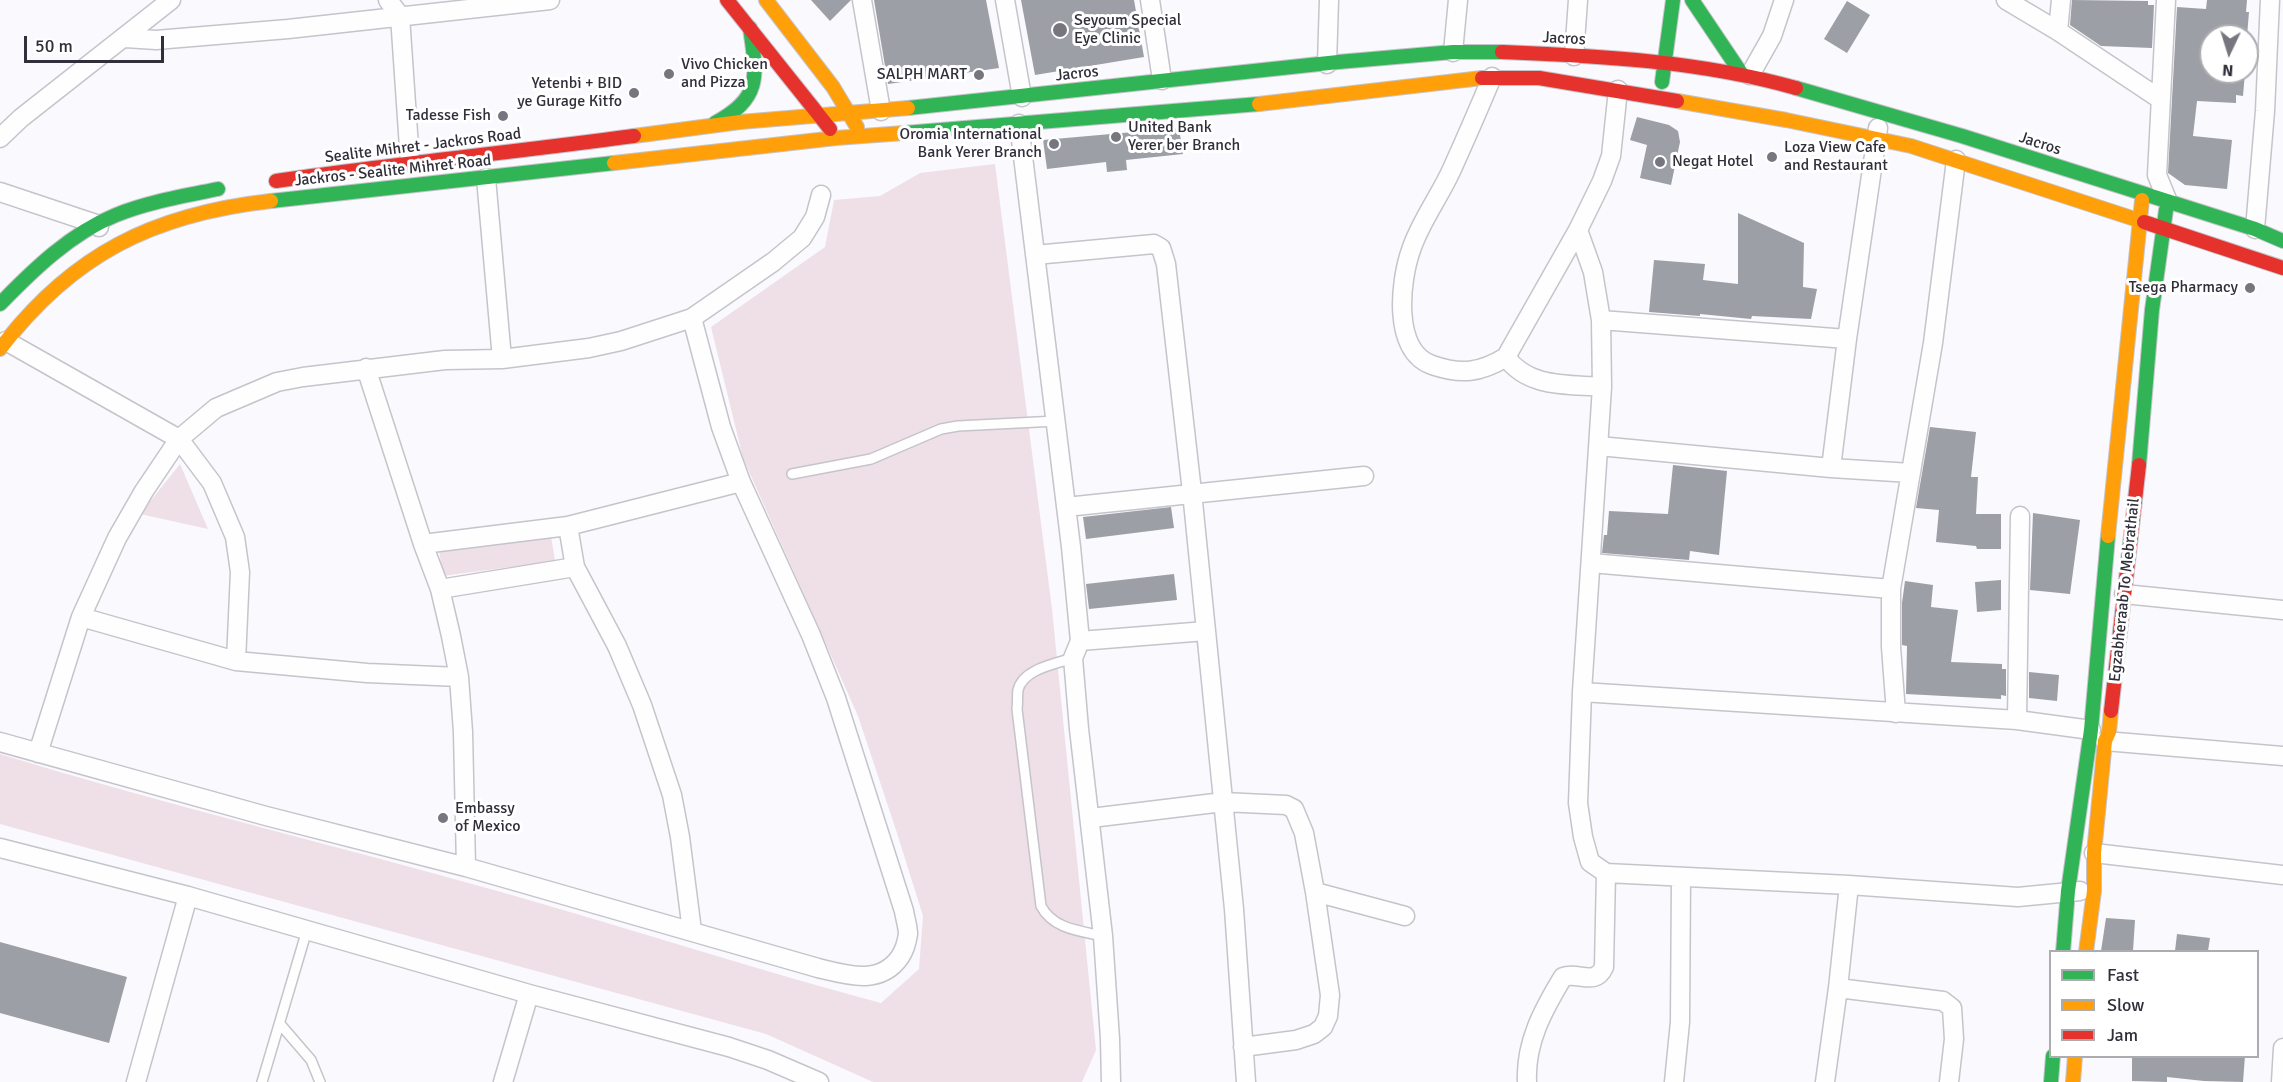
<!DOCTYPE html>
<html>
<head>
<meta charset="utf-8">
<style>
	body { margin:0 }
	#map { position:relative; width:2283px; height:1082px; overflow:hidden; background:#faf9fd; font-family:Signika,sans-serif }
	canvas { display:block }
	.legend { position:absolute; left:2049px; top:950px; width:210px; height:108px; box-sizing:border-box; background:#fff; border:2px solid #acacb0; margin:0; padding:8px 10px; list-style:none; font-size:18px; color:#302f3a }
	.legend li { display:flex; align-items:center; gap:12px; height:30px }
	.legend b { width:30px; border:2px solid #acacb0 }
	.north { position:absolute; left:2199px; top:24px; width:60px; height:60px; box-sizing:border-box; background:#fff; border:2px solid #acacb0; border-radius:50%; rotate:184deg; font-size:16px; font-weight:700; line-height:24px; text-align:center; color:#302f3a }
	.north::after { content:''; display:block; margin:auto; width:21px; height:27px; background:#77767e; clip-path:polygon(50% 0,100% 100%,50% 72%,0 100%) }
	.scale { position:absolute; left:24px; top:36px; width:140px; height:27px; box-sizing:border-box; border:3px solid #302f3a; border-top:0; padding-left:8px; font-size:18px; line-height:21px; white-space:nowrap; color:#302f3a; -webkit-text-stroke:4px #fff; paint-order:stroke }
</style>
</head>
<body>
<div id="map">
<canvas width="2283" height="1082"></canvas>
<ul class="legend">
<li><b style="height:8px;background:#30b455"></b>Fast</li>
<li><b style="height:8px;background:#ff9f0a"></b>Slow</li>
<li><b style="height:8px;background:#e5322d"></b>Jam</li>
</ul>
<div class="north">N</div>
<div class="scale">50 m</div>
</div>
<script>
const g = document.querySelector('canvas').getContext('2d');
g.lineJoin = 'round';
function paint(path, color) { g.fillStyle = color; g.fill(path, 'evenodd'); }
function trace(path, color, width, dash) { g.strokeStyle = color; g.lineWidth = width; g.lineCap = dash ? 'butt' : 'round'; g.setLineDash(dash || []); g.stroke(path); }
function drawText(font, color, halo, rows, align = 'center') {
  g.font = font + ' Signika,sans-serif'; g.lineWidth = 6; g.setLineDash([]); g.textBaseline = 'middle'; g.strokeStyle = halo; g.fillStyle = color; for (const [text, x, y, turn = 0] of rows) {
    g.save(); g.translate(x, y); g.rotate((+turn || 0) * Math.PI / 180); g.textAlign = isNaN(turn) ? turn : align; if (halo) g.strokeText(text, 0, 0); g.fillText(text, 0, 0); g.restore();
  }
}
const green = new Path2D(`
	M995,164L1052,609L1096,1050L1082,1082H873L766,1034L0,824V754C166,805 335,845 501,892C628,928 754,969 881,1003L919,969L923,916L896,830L858,716L743,458L711,327L825,247L834,200L880,196L920,173Z
	M180,464L208,529L140,514Z
	M551,536L555,561L443,576L439,550Z`);
const building = new Path2D(`
	M811,0H851L830,21Z
	M874,0H986L999,68L888,84Z
	M1021,0H1134L1144,57L1035,75Z
	M2072,0L2148,1V5H2154L2152,48L2101,46L2070,25Z
	M2207,0H2247L2246,12H2249L2247,36H2211V72H2245L2243,96L2236,95V103L2197,101L2193,136L2232,140L2227,189L2185,185L2168,173L2177,7L2206,9Z
	M1847,1L1870,15L1847,53L1824,39Z
	M1637,117L1669,125L1678,131L1680,142L1671,185L1640,178L1647,145L1630,140Z
	M1179,128L1183,154L1126,160L1127,170L1107,172L1106,162L1047,169L1043,140Z
	M1738,213L1804,243L1803,287L1817,289L1811,319L1752,316L1751,319L1700,314V316L1649,312L1654,260L1705,264L1703,280L1738,284Z
	M1930,427L1976,432L1971,477H1978L1976,514H2001V549H1977L1976,546L1936,542L1939,510L1916,508Z
	M1673,465L1727,471L1719,555L1690,551L1689,560L1602,553L1604,535H1607L1609,511L1668,514Z
	M1171,507L1174,528L1086,539L1083,517Z
	M2033,513L2080,520L2070,594L2030,590Z
	M1174,574L1177,600L1089,609L1086,584Z
	M2001,580V610L1977,612L1975,582Z
	M1905,581L1933,585L1931,607L1958,610L1951,662L2002,664V669H2006V696L2001,695V699L1906,694L1907,646L1902,645V603Z
	M2029,672L2059,675L2057,701L2029,698Z
	M2106,918L2135,920L2133,951H2101Z
	M2177,934L2210,938L2208,951H2175Z
	M0,942L127,977L109,1043L0,1013Z
	M2132,1056H2245L2243,1082L2204,1081L2167,1077V1082L2132,1081Z`);
const lane = new Path2D(`
	M792,474L871,459L941,429L958,426L1057,421
	M1073,658C1055,664 1023,669 1018,690C1017,696 1018,703 1017,709L1041,906C1053,929 1080,931 1103,936
	M280,1024L311,1060L320,1082
	M262,1082L307,930`);
const street = new Path2D(`
	M388,0L400,16L410,162
	M862,0L881,111
	M1005,0L1022,97
	M1150,0L1162,80
	M2006,0L2058,31L2160,99
	M2166,0L2157,175L2168,202
	M2058,31L2061,0
	M125,38L156,40L288,29L550,0
	M1453,52L1458,0
	M1574,56L1578,0
	M1327,64L1329,0
	M1750,75L1772,36L1784,0
	M1492,77C1479,108 1466,138 1452,169C1440,196 1420,222 1411,250C1400,281 1392,351 1432,365C1461,375 1480,373 1506,357L1578,230L1602,181L1611,156L1618,90
	M1019,124L1071,547L1080,641L1073,658L1079,729L1103,936L1110,1039L1111,1082
	M0,138L21,118L171,0
	M486,178L502,359
	M0,192L96,224L99,227
	M2255,229L2265,111L2270,0
	M1578,230L1593,272L1601,320L1602,387L1582,692L1578,803L1583,837L1590,862L1606,873L1849,885L2018,897L2080,891
	M1035,255L1154,244L1161,248L1166,264L1192,492L1234,909L1246,1082
	M1601,320L1847,339
	M6,341L179,439L212,483L235,537L240,572L236,661
	M1506,357C1528,388 1567,384 1602,387
	M366,368L423,544L440,589L451,636L459,677L463,732L466,867
	M1599,446L1831,468L1911,473
	M1831,468L1847,339L1878,128
	M1066,507L1364,476
	M568,526L575,567L617,646L642,705L672,795L680,837L692,931
	M423,544L568,526L741,482
	M1591,563L1891,589
	M440,589L575,567
	M2124,594L2283,610
	M81,617L236,661L367,673L459,677
	M1080,641L1206,631
	M1582,692L2017,720L2091,730
	M1896,713L1891,647V589L1933,343L1956,160
	M2017,720L2020,516
	M2105,741L2283,756
	M0,742L266,816L466,867L818,968C847,975 880,986 900,957C904,951 907,941 908,934C908,927 905,918 904,911L836,698L811,635L741,482L721,427L692,318
	M38,753L81,617L117,538L144,491L179,439L216,408L277,382L303,377L445,360L502,359L589,348L621,341L692,318L773,262L802,238L815,217L821,195
	M1091,818L1223,802L1286,805L1294,809L1304,833L1315,892L1330,995L1328,1016L1323,1027L1314,1034L1296,1040L1243,1047
	M0,848L188,896L529,994L729,1047L768,1060L819,1082
	M2094,853L2283,875
	M1315,892L1405,916
	M1838,988L1943,1001L1952,1008L1954,1039L1949,1082
	M136,1082L188,896
	M503,1082L529,994
	M1527,1082C1525,1043 1543,1010 1563,977C1578,971 1595,987 1604,967L1606,873
	M1674,1082L1680,1022L1681,877
	M1825,1082L1838,988L1849,885
	M2281,1082L2283,1048`);
const fast = new Path2D(`
	M1692,0L1741,73
	M1662,82L1673,0
	M1796,88L1962,136L2255,229L2283,241
	M908,108L1338,62L1453,52H1502
	M715,123C762,98 757,76 750,28
	M904,133L1259,104
	M271,201L614,163
	M0,304C33,270 71,233 116,215C148,202 184,196 218,189
	M2139,465L2152,310L2166,210
	M2063,952L2068,891L2091,730L2108,536
	M2051,1082L2053,1056`);
const slow = new Path2D(`
	M766,0L833,87L857,127
	M1677,101L1786,120L1911,146L2144,222
	M1259,104L1482,78
	M634,136L740,122L908,108
	M614,163L836,138L904,133
	M0,349C72,254 154,214 271,201
	M2108,536L2142,200
	M2086,952L2094,891V853L2105,741L2109,732L2111,711
	M2073,1082L2075,1056`);
const jam = new Path2D(`
	M727,0L830,129
	M1502,52C1601,56 1700,61 1796,88
	M1482,78H1539L1677,101
	M276,181C395,164 515,152 634,136
	M2144,222L2283,268
	M2111,711L2139,465`);
const markers = [
	[1060,30,8,"#77767e"],
	[669,74,6,"#77767e"],
	[979,75,6,"#77767e"],
	[634,93,6,"#77767e"],
	[503,116,6,"#77767e"],
	[1116,137,6,"#77767e"],
	[1054,144,6,"#77767e"],
	[1772,157,6,"#77767e"],
	[1660,162,6,"#77767e"],
	[2250,288,6,"#77767e"],
	[443,818,6,"#77767e"]
];
const poiNames = [
	["Seyoum Special",1074,21],
	["Eye Clinic",1074,39],
	["Vivo Chicken",681,65],
	["and Pizza",681,83],
	["SALPH MART",967,75,"right"],
	["Yetenbi + BID",622,84,"right"],
	["ye Gurage Kitfo",622,102,"right"],
	["Tadesse Fish",491,116,"right"],
	["United Bank",1128,128],
	["Yerer ber Branch",1128,146],
	["Oromia International",1042,135,"right"],
	["Bank Yerer Branch",1042,153,"right"],
	["Loza View Cafe",1784,148],
	["and Restaurant",1784,166],
	["Negat Hotel",1672,162],
	["Tsega Pharmacy",2238,288,"right"],
	["Embassy",455,809],
	["of Mexico",455,827]
];
const streetNames = [
	["Jacros",1564,39,3],
	["Jacros",1077,74,-6],
	["Jacros",2040,144,18],
	["Sealite Mihret - Jackros Road",423,146,-7],
	["Jackros - Sealite Mihret Road",393,171,-6],
	["Egzabheraab To Mebrathail",2125,590,-84]
];
paint(green, '#efe0e7');
paint(building, '#9c9fa5');
trace(lane, '#c5c4cb', 12);
trace(street, '#c5c4cb', 21);
trace(fast, '#c5c4cb', 16);
trace(slow, '#c5c4cb', 16);
trace(jam, '#c5c4cb', 16);
trace(lane, '#fefeff', 9);
trace(street, '#fefeff', 18);
trace(fast, '#30b455', 14);
trace(slow, '#ff9f0a', 14);
trace(jam, '#e5322d', 14);
for (const [x, y, r, color] of markers) { const dot = new Path2D(); dot.arc(x, y, r, 0, 2 * Math.PI); g.fillStyle = color; g.fill(dot); trace(dot, '#fff', 2); }
drawText('16px', '#302f3a', '#fff', poiNames, 'left');
drawText('16px', '#302f3a', '#fff', streetNames);
</script>
</body>
</html>
